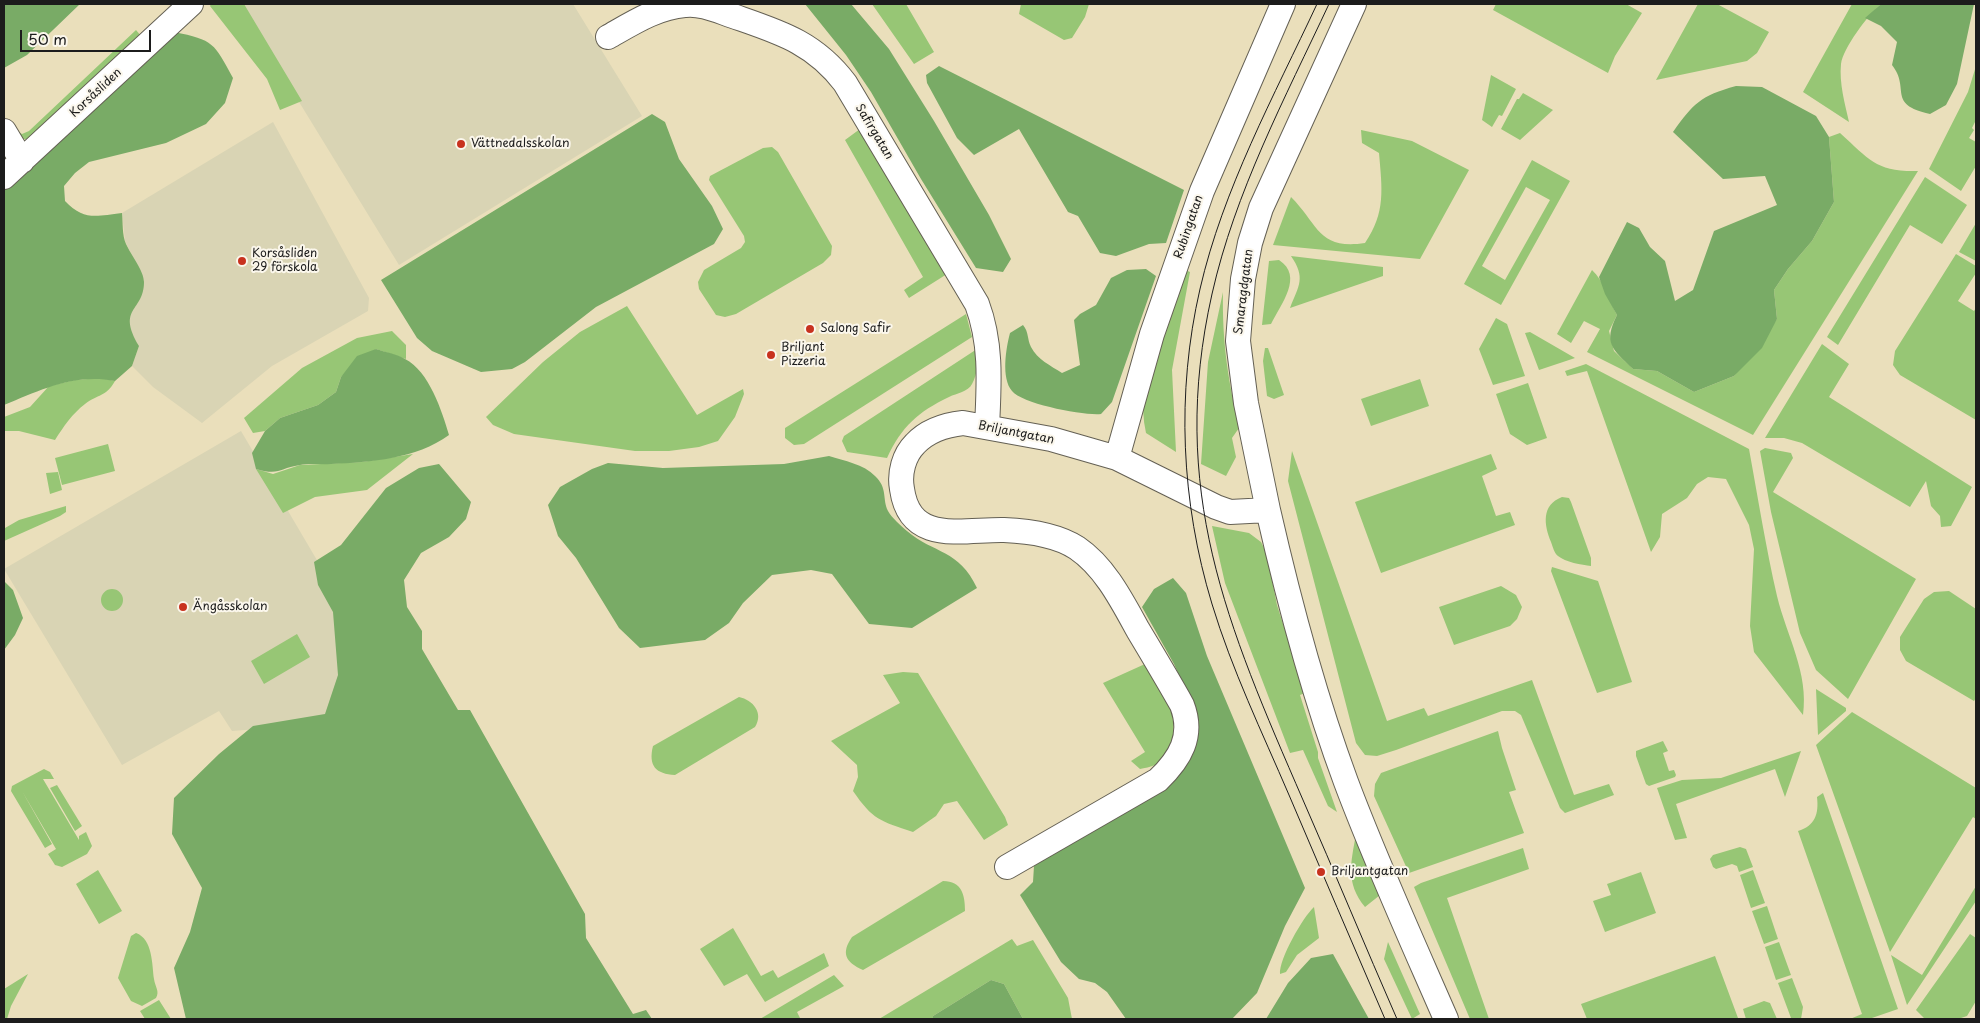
<!DOCTYPE html>
<html>
<head>
<meta charset="utf-8">
<style>
	body { margin:0 }
	#map { position:relative; width:1980px; height:1023px; overflow:hidden; background:#eadfbb; font-family:"Playpen Sans",sans-serif }
	canvas { display:block }
	.frame { position:absolute; inset:0; border:5px solid #1c1c1c; pointer-events:none }
	.scale { position:absolute; left:20px; top:30px; width:131px; height:22px; box-sizing:border-box; border:2px solid #1c1c1c; border-top:0; padding-left:6px; font-size:15px; line-height:18px; white-space:nowrap; color:#1c1c1c; -webkit-text-stroke:4px #fbf7ec; paint-order:stroke }
</style>
</head>
<body>
<div id="map">
<canvas width="1980" height="1023"></canvas>
<div class="frame"></div>
<div class="scale">50 m</div>
</div>
<script>
const g = document.querySelector('canvas').getContext('2d');
g.lineJoin = 'round';
function paint(path, color) { g.fillStyle = color; g.fill(path, 'evenodd'); }
function trace(path, color, width, dash) { g.strokeStyle = color; g.lineWidth = width; g.lineCap = dash ? 'butt' : 'round'; g.setLineDash(dash || []); g.stroke(path); }
function drawText(font, color, halo, rows, align = 'center') {
  g.font = font + ' "Playpen Sans",sans-serif'; g.lineWidth = 4; g.setLineDash([]); g.textBaseline = 'middle'; g.strokeStyle = halo; g.fillStyle = color; for (const [text, x, y, turn = 0] of rows) {
    g.save(); g.translate(x, y); g.rotate((+turn || 0) * Math.PI / 180); g.textAlign = isNaN(turn) ? turn : align; if (halo) g.strokeText(text, 0, 0); g.fillText(text, 0, 0); g.restore();
  }
}
const built = new Path2D(`
	M239,4H573L642,116L399,265Z
	M273,122L369,298L368,311L272,366L202,423L153,387L132,366L139,346L130,332V314L140,298L144,281L125,241L122,213Z
	M241,431L321,567L345,621L347,706L311,725L232,731L219,711L122,765L4,569Z`);
const green = new Path2D(`
	M211,4H244L302,101L280,110L267,79L210,6Z
	M872,4H906L934,52L914,64Z
	M1021,4H1089L1085,17L1072,38L1064,40L1019,14Z
	M1496,4H1626L1642,13L1615,56L1608,73L1493,10Z
	M1698,4H1717L1769,32L1757,53L1747,61L1656,80Z
	M1852,4H1881C1868,15 1843,48 1841,64C1839,83 1845,104 1849,122L1803,92Z
	M136,30L141,36L37,134L27,139H23L12,128L22,134L29,131Z
	M1976,66V120L1972,128L1974,130L1969,138L1976,142V166L1961,191L1929,169L1968,92Z
	M1491,75L1516,89L1502,116L1499,115L1492,127L1482,120Z
	M1523,93L1553,110L1520,140L1501,129L1517,99H1519Z
	M860,129L947,274L909,298L904,290L923,277L845,140Z
	M1361,130L1412,141L1469,170L1420,259L1273,245L1291,197C1319,225 1318,250 1365,243C1386,212 1382,189 1379,153L1362,143Z
	M1840,133C1870,160 1876,172 1918,171L1753,435L1587,352L1600,329L1584,321L1571,343L1557,334L1592,270C1604,281 1609,300 1617,315L1609,331L1614,351L1633,369L1657,371L1694,392L1734,376L1777,319L1774,290L1788,269L1812,241L1834,202L1829,137Z
	M772,147L778,152L832,246L831,255L823,263L736,314L725,317L716,315L699,289L698,282L704,270L741,248L745,242L744,236L709,180L710,176L763,148Z
	M1532,160L1570,181L1501,305L1464,284ZM1526,187L1550,200L1505,280L1482,266Z
	M1925,177L1967,205L1942,244L1910,225L1838,345L1827,337Z
	M1976,223V261L1959,252Z
	M1956,254L1976,266V273L1958,301L1974,311L1976,308V420L1900,375L1893,365L1895,351Z
	M1291,256L1383,267V276L1290,308C1299,285 1306,278 1291,256Z
	M1279,260C1304,276 1281,304 1271,324L1262,325L1269,261Z
	M1183,269L1190,272L1172,370L1176,452L1146,433C1134,377 1164,321 1183,269Z
	M1223,292C1222,342 1228,379 1239,428L1232,438L1236,457L1226,476L1201,464L1208,362Z
	M627,306L697,415L743,389L744,394L735,417L718,441L699,447L669,451H635L514,434L493,425L486,417L543,362L580,332Z
	M966,314L972,337L804,444L794,445L785,438V428Z
	M1496,318L1507,324L1525,376L1493,385L1479,349Z
	M392,331L406,345V359L376,349L341,377L336,392L318,405L280,418L265,431L253,433L244,418L302,368L357,338Z
	M1530,332L1575,358L1539,370L1525,333Z
	M1822,344L1849,364L1829,397L1972,487L1951,526L1941,527L1940,516L1931,506L1926,481L1910,507L1802,443L1784,438H1765Z
	M1265,348H1268L1284,395L1274,399L1267,396L1263,361Z
	M977,349C978,360 978,374 972,384C968,392 957,393 949,397C918,412 902,426 887,458L847,452L842,441L844,436Z
	M1586,364L1749,449C1758,498 1766,548 1777,596C1787,637 1809,673 1803,715L1754,652L1750,626L1754,549L1749,525L1726,479L1708,477L1697,484L1687,498L1662,514L1660,537L1651,552L1587,371L1567,376L1565,371Z
	M101,378L115,381C106,397 98,394 85,404C72,414 64,426 55,440L19,431H4V417L30,407L49,386L75,380Z
	M1420,379L1429,406L1371,426L1361,399Z
	M1528,383L1547,438L1527,445L1510,434L1496,394Z
	M108,444L115,471L62,485L55,458Z
	M1765,448L1791,453L1793,458L1773,492L1916,579L1848,699L1816,670L1800,633L1771,512L1760,451Z
	M1292,451L1387,721L1424,708L1428,716L1532,680L1574,795L1609,784L1614,795L1565,813L1560,808L1521,715L1515,711H1502L1396,750L1377,756L1365,755L1356,743L1288,481Z
	M413,454L367,490L315,497L283,513L256,469L273,474L300,465L362,462Z
	M1491,454L1497,469L1482,476L1496,516L1510,512L1515,525L1381,573L1355,502Z
	M58,472L62,490L50,494L46,473Z
	M1562,497L1569,498L1571,502L1591,558V566C1582,565 1565,562 1558,556C1554,553 1553,547 1551,542C1544,525 1541,505 1562,497Z
	M66,506V512L60,516L4,541L5,528L19,520Z
	M1212,526L1249,533L1261,542L1267,554L1277,605L1305,693L1300,695L1318,752V758L1337,812L1328,806L1303,750L1290,753L1225,583Z
	M1552,567L1598,581L1632,682L1597,693L1551,571Z
	M1501,586L1516,595L1522,607L1517,619L1510,626L1454,645L1439,607Z
	M101 600a11 11 0 1 1 22 0a11 11 0 1 1-22 0Z
	M1949,591L1976,609V698L1974,701L1906,661L1900,650V637L1924,599L1934,592Z
	M297,634L310,657L264,684L251,661Z
	M1145,664C1153,677 1164,690 1170,704C1178,722 1174,755 1155,765C1151,767 1144,768 1140,769L1131,761L1145,752L1103,683Z
	M903,672L918,673L1005,817L1008,825L984,840L957,801L944,804L936,816L913,832C880,821 873,820 853,791L858,777L857,765L831,741L900,703L883,675Z
	M1816,689L1846,708V711L1818,735Z
	M739,697C753,700 764,713 755,727L675,775C656,774 648,766 653,746Z
	M1852,712L1976,788V819L1973,817L1890,952L1816,745Z
	M1498,731L1502,748L1516,790L1509,792L1524,833L1409,873L1374,796L1375,784L1381,773Z
	M1663,741L1668,751L1663,753L1669,771L1674,770L1676,775L1675,777L1649,786L1646,784L1636,756V751Z
	M1801,751L1785,797L1775,769L1676,804L1687,838L1675,840L1657,788L1682,780L1721,778Z
	M44,769L50,772L54,779H43L79,840V836L86,832L92,846L87,854L62,867L55,865L48,854L56,849L22,791L52,844L45,848L11,791L12,786Z
	M57,785L82,826L75,831L50,788Z
	M1823,793L1898,1009L1869,1019H1850L1862,1014L1798,831C1815,826 1819,814 1817,797Z
	M1356,834L1380,895L1365,907C1345,882 1351,863 1356,834Z
	M1740,847L1746,849L1753,867L1739,872L1737,866L1732,864L1716,869L1713,867L1710,859L1713,855Z
	M1523,848L1529,869L1447,898L1489,1019H1470L1414,887L1421,883Z
	M98,870L122,911L99,924L76,884Z
	M1753,870L1765,903L1751,908L1740,875Z
	M1641,872L1656,913L1605,932L1593,901L1611,895L1607,884Z
	M943,881C962,881 965,895 965,911L863,970C845,962 841,953 852,937Z
	M1976,886V901L1907,1005L1891,955L1922,975Z
	M1767,906L1778,939L1764,944L1752,911Z
	M1314,907L1319,938L1297,955L1286,972L1280,974C1279,959 1303,917 1314,907Z
	M733,928L761,976L773,970L778,978L824,953L829,966L765,1002L747,974L724,986L700,949Z
	M136,933C153,939 152,965 154,979C155,987 160,991 156,998L142,1006L131,1001L118,978L131,936Z
	M1970,934L1976,938V1001L1967,1016L1958,1019H1925L1916,1010Z
	M1012,939L1017,946L1033,940L1068,998L1072,1019H1023L1004,984L991,980L933,1016V1019H879Z
	M1388,942L1420,1014L1412,1019L1384,959Z
	M1779,942L1791,975L1776,980L1765,947Z
	M1715,956L1738,1018L1587,1019L1581,1004Z
	M28,974L11,1006L7,1019H4V989Z
	M834,975L844,986L797,1012L800,1018L797,1019H760Z
	M1792,978L1803,1007L1801,1019L1791,1018L1778,983Z
	M159,1000L171,1019H145L140,1011Z
	M1764,1001L1770,1003L1777,1019H1746L1743,1009Z`);
const forest = new Path2D(`
	M4,4H80L27,55L4,68Z
	M805,4H851L889,49L934,121L989,215L1011,259L1003,272L976,268L921,179L871,92L846,55Z
	M1881,4H1974L1957,84L1946,105L1930,114C1886,104 1911,89 1892,65L1897,42L1881,26L1865,18Z
	M174,32C214,40 214,43 233,78L225,103L206,124L166,143L89,162L75,173L64,186L65,201C84,221 96,216 122,213C123,223 122,235 126,244C131,255 144,271 144,282C144,312 116,307 139,346L132,366L115,381C75,373 40,390 4,405V188Z
	M939,66L1184,190L1166,243L1149,244L1116,256L1100,253L1078,216L1068,212L1019,129L974,155L957,138L927,83L926,75Z
	M1736,86L1762,87L1816,116L1829,137L1834,202L1812,241L1788,269L1774,290L1777,319L1762,348L1734,376L1694,392L1657,371L1633,369C1612,349 1603,343 1617,315L1605,294L1599,277L1627,222L1639,228L1650,247L1665,261L1675,301L1693,290L1714,231L1777,205L1765,176L1723,179L1673,132C1694,103 1700,96 1736,86Z
	M652,114L665,122L679,159L712,206L723,229L714,244L596,307L525,362L512,369L481,372L432,351L417,338L381,280Z
	M1146,269L1156,276L1112,402L1101,414C1085,416 1022,404 1012,391C1001,378 1006,348 1010,333L1023,325C1029,332 1027,339 1031,347C1037,359 1051,366 1062,373L1080,365L1074,320L1080,314L1096,305L1111,278L1127,270Z
	M376,349C385,352 397,354 405,359C429,371 442,411 449,435C416,459 371,462 331,464C321,465 310,463 300,465C279,468 280,476 256,469L252,453L265,431L280,418L318,405L336,392L341,377L357,356Z
	M829,456C844,461 864,464 875,476C888,488 882,499 888,511C892,518 901,526 907,531C934,554 959,549 977,588L912,628L869,624L832,574L811,570L772,575L743,603L729,623L705,640L640,648L619,628L576,558L558,536L548,505L560,487L592,469L608,463L663,468L784,464Z
	M439,464L471,502L466,519L449,537L421,553L404,580L407,607L422,631V649L458,710H470L585,914L586,938L633,1014L646,1010L652,1019H186L174,968L190,932L202,888L172,834L174,798L219,754L253,726L325,714L338,675L333,612L318,585L314,562L341,545L386,488L419,468Z
	M1173,578L1186,593L1207,656L1305,888L1285,926L1257,993L1232,1019H1126L1107,992L1095,983L1079,979L1061,962L1020,895L1033,882L1034,866L1079,836L1168,785L1192,756L1196,730L1194,709L1174,664L1142,607L1154,589Z
	M4,581L13,590L23,618L15,635L4,650Z
	M1333,954L1369,1019H1266L1288,983L1311,958Z
	M991,980L1004,984L1023,1019H933V1016Z`);
const minor = new Path2D(`
	M608,37C631,24 657,7 685,5C701,3 718,11 733,16C779,32 814,42 845,83L977,304C992,344 989,384 987,427
	M4,131L22,161
	M4,177L191,4
	M1117,458L1152,334L1202,191L1283,4
	M1268,510L1246,403L1238,341L1243,279L1250,243L1261,208L1354,4
	M1007,867L1158,780C1180,759 1194,736 1182,705C1168,680 1153,655 1138,630C1122,601 1105,567 1077,548C1057,535 1028,531 1004,530C964,529 910,546 902,489C899,473 904,455 915,444C928,430 945,425 963,423L1051,439L1117,458L1216,507L1230,512L1268,510C1289,602 1313,693 1346,782C1376,862 1412,941 1446,1019`);
const tram = new Path2D(`
	M1317,4C1274,96 1223,189 1200,289C1176,393 1181,502 1212,604C1232,670 1262,732 1289,795C1321,870 1353,945 1385,1019
	M1329,4C1285,98 1235,192 1212,294C1168,490 1227,625 1303,800C1335,873 1365,946 1397,1019`);
const markers = [
	[461,144,5,"#c8321e"],
	[242,261,5,"#c8321e"],
	[810,329,5,"#c8321e"],
	[771,355,5,"#c8321e"],
	[183,607,5,"#c8321e"],
	[1321,872,5,"#c8321e"]
];
const streetNames = [
	["Korsåsliden",96,93,-43],
	["Safirgatan",874,132,59],
	["Rubingatan",1189,227,-71],
	["Smaragdgatan",1244,292,-83],
	["Briljantgatan",1016,433,11]
];
const poiNames = [
	["Vättnedalsskolan",471,144],
	["Korsåsliden",252,254],
	["29 förskola",252,268],
	["Salong Safir",820,329],
	["Briljant",781,348],
	["Pizzeria",781,362],
	["Ängåsskolan",193,607],
	["Briljantgatan",1331,872]
];
paint(built, '#d9d4b4');
paint(green, '#97c675');
paint(forest, '#79ab66');
trace(minor, '#646054', 26);
trace(minor, '#fff', 24);
trace(tram, '#1c1c1c', 1);
for (const [x, y, r, color] of markers) { const dot = new Path2D(); dot.arc(x, y, r, 0, 2 * Math.PI); g.fillStyle = color; g.fill(dot); trace(dot, '#fbf7ec', 2); }
drawText('12px', '#1c1c1c', '#fbf7ec', streetNames);
drawText('12px', '#1c1c1c', '#fbf7ec', poiNames, 'left');
</script>
</body>
</html>
